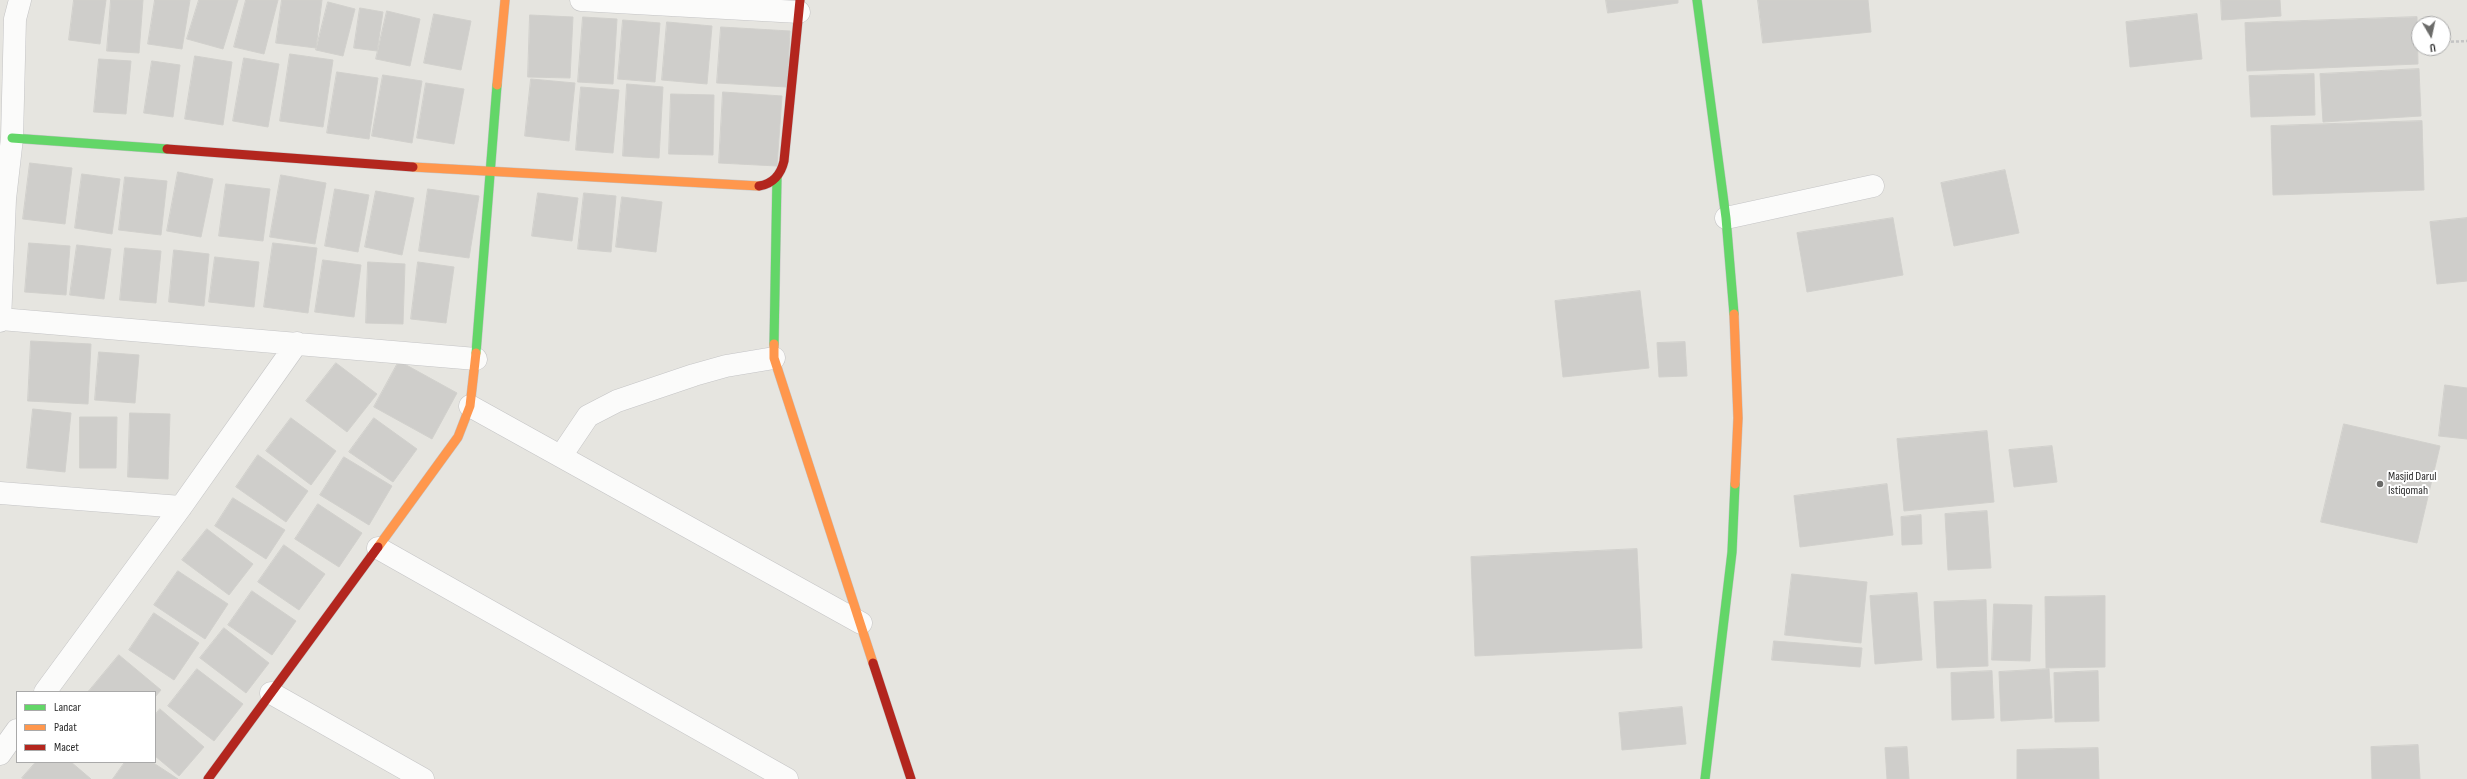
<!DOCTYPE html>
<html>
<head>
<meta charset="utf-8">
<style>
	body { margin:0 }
	#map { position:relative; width:2467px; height:779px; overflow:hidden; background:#e6e5e0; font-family:"Sofia Sans Condensed",sans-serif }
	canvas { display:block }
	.legend { position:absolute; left:16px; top:691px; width:140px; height:72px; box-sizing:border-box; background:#fff; border:1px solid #a9a9a9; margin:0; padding:5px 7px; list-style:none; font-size:12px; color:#292929 }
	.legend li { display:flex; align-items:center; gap:8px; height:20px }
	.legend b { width:20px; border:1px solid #a9a9a9 }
	.north { position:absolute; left:2411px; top:16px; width:40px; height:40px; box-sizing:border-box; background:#fff; border:1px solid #a9a9a9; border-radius:50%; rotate:171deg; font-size:11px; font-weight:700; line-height:16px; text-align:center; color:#292929 }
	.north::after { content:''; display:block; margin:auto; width:14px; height:18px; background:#6b6b69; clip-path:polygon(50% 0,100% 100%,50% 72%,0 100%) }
</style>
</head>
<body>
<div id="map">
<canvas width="2467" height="779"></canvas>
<ul class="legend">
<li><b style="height:5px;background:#63d668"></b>Lancar</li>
<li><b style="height:5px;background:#ff974d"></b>Padat</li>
<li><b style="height:5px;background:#b3261e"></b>Macet</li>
</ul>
<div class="north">U</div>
</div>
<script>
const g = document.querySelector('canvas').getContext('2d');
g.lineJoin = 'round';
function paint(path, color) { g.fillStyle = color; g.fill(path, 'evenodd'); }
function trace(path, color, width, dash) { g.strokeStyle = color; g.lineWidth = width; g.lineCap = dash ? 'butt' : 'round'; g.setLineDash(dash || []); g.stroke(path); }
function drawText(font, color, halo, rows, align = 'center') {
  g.font = font + ' "Sofia Sans Condensed",sans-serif'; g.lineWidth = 4; g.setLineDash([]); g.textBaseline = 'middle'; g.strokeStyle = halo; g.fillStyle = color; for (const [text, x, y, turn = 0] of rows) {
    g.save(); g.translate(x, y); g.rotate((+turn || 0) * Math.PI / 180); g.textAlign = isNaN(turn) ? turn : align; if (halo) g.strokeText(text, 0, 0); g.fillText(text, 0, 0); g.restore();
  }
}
const building = new Path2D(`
	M74,0H106L100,44L69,40Z
	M111,0H143L139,53L107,51Z
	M155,0H190L182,49L148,44Z
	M199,0H238L223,49L187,39Z
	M246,0H278L264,54L234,47Z
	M282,0H322L316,48L276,43Z
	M1606,0H1678V3L1608,13Z
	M1758,0H1868L1871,32L1763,43Z
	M2221,0H2280L2281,16L2222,20Z
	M328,2L355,9L343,56L316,50Z
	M360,8L383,12L377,51L354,48Z
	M387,11L420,19L410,66L376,59Z
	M434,14L471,21L461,70L424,63Z
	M2197,14L2202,59L2130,67L2126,22Z
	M530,15L573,17L570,78L528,77Z
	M583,17L617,19L613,84L578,82Z
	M2417,17L2418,64L2247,71L2245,23Z
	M623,20L660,23L655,82L618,79Z
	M667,22L712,26L707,84L662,80Z
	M721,27L790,31L787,87L717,83Z
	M290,54L333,60L323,127L280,121Z
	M195,56L232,62L223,125L185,119Z
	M244,58L279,64L268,127L233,121Z
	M99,59L131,61L126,114L94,112Z
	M152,61L180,65L173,117L144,113Z
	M2419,69L2421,116L2323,122L2320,74Z
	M337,72L378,78L369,139L327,133Z
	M2314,74L2315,115L2251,117L2249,76Z
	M383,75L422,81L412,143L372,136Z
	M531,79L575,83L569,141L525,136Z
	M426,83L464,89L454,144L417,138Z
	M627,84L663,87L659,158L623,156Z
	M581,87L619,90L613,153L576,150Z
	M723,92L782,96L777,166L719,163Z
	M671,94L714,95L713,155L669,154Z
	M2422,121L2424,190L2273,195L2271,126Z
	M30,163L72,168L65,224L23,219Z
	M2005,170L2019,233L1954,246L1941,183Z
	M178,172L213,179L201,237L167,231Z
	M82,174L120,179L112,234L75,228Z
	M281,175L326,183L315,244L270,237Z
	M125,177L167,181L161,235L119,230Z
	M226,184L270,189L263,241L219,236Z
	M335,189L369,195L358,252L325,246Z
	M428,189L479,196L469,258L419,251Z
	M376,191L414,198L402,255L365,247Z
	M538,193L578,198L572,241L532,236Z
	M584,193L616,196L611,252L578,249Z
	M622,197L662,202L656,252L616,247Z
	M1893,218L1903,275L1807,292L1797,233Z
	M2467,218V281L2437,284L2430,222Z
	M29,243L70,246L66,295L25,292Z
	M273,243L317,248L308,313L264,307Z
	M77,245L111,249L104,299L70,295Z
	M125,248L161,251L156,303L120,300Z
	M174,250L209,254L204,306L169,302Z
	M215,257L259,262L254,307L209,302Z
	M323,260L361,265L354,317L315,312Z
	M368,262L405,264L403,324L366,323Z
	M418,262L454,267L446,323L411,319Z
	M1640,291L1649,368L1563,377L1555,301Z
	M31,341L91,344L88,404L28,401Z
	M1685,342L1687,376L1659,377L1657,343Z
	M99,352L139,355L135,403L95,400Z
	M399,361L457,393L432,439L374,407Z
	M336,363L377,394L347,432L306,401Z
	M2445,385L2467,388V439L2439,436Z
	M33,409L71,413L65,472L27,468Z
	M130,413L170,414L168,479L128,477Z
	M80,417H117L116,468H80Z
	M291,418L336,451L311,485L266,451Z
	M374,418L417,449L393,482L349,452Z
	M2344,424L2440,446L2417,543L2321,522Z
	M1987,431L1994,502L1904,511L1897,439Z
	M2052,446L2057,482L2014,487L2009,450Z
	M258,455L308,491L286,522L236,487Z
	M344,457L392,486L369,525L320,495Z
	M1887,484L1893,535L1800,547L1794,496Z
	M233,498L285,530L266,559L215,526Z
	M318,504L362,533L339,567L295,539Z
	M1987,511L1991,568L1948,570L1945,514Z
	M1921,515L1922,544L1902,545L1901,517Z
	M207,529L253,564L229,595L182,560Z
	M284,545L325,574L299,610L258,582Z
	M1637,549L1642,648L1475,656L1471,557Z
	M178,571L228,604L205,639L154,605Z
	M1792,574L1867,582L1861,643L1785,635Z
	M252,591L296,621L272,655L228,625Z
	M1917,593L1922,660L1875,664L1870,596Z
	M2105,596V667L2046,668L2045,597Z
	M1986,600L1988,666L1937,668L1934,602Z
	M1994,604L2032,605L2030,661L1992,660Z
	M154,613L199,643L174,680L129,650Z
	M224,628L269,663L246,693L200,658Z
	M1774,641L1862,648L1860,667L1772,660Z
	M119,655L161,690L155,697V692L89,691Z
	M197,669L243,704L214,741L168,706Z
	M2049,669L2052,718L2001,721L1999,672Z
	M1992,671L1994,718L1952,720L1951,673Z
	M2098,671L2099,721L2055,722L2054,673Z
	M1682,707L1686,744L1622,750L1619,713Z
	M160,709L204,747L179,776L155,756V715Z
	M2418,745L2420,779H2372L2371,747Z
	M1907,747L1909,779H1887L1885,748Z
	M2098,748L2099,779H2017V750Z
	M36,762H71L91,779H24L22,778Z
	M125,762H152L178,779H113Z`);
const path = new Path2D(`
	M2446,42L2467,41`);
const street = new Path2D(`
	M581,0L799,12
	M1726,218L1873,186
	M0,319L476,359
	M0,321L5,199L12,138L15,19L20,0
	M470,406L861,623
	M561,456L588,416L617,401L694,375L726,366L774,358
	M0,493L181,507
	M378,548L787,779
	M45,692L181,507L297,343
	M271,693L423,779
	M0,754L17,730`);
const fast = new Path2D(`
	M1697,0L1726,218L1734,314
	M12,138L167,149
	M774,344L777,177
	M476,353L497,85
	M1705,779L1732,552L1735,484`);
const slow = new Path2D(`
	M497,85L505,0
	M413,167L759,186
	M1734,314L1738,418L1735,484
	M774,344V358L873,663
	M378,547L458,437L470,406L476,353`);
const jam = new Path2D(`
	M167,149L413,167
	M759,186C773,184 781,174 784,161L800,0
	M873,663L911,779
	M208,779L378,547`);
const markers = [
	[2380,484,4,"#6b6b69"]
];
const poiNames = [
	["Masjid Darul",2388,477],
	["Istiqomah",2388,491]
];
paint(building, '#cfcecb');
trace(building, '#d1d0cc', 1);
trace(street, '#c4c4c5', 23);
trace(fast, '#c4c4c5', 10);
trace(slow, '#c4c4c5', 10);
trace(jam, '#c4c4c5', 10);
trace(path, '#c4c4c4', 2.5, [3, 2]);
trace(street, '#fbfbfa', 22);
trace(fast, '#63d668', 9);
trace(slow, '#ff974d', 9);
trace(jam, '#b3261e', 9);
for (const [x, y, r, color] of markers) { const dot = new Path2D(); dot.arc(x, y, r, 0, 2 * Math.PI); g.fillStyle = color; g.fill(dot); trace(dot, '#fff', 1.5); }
drawText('12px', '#292929', '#fff', poiNames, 'left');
</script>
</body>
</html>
